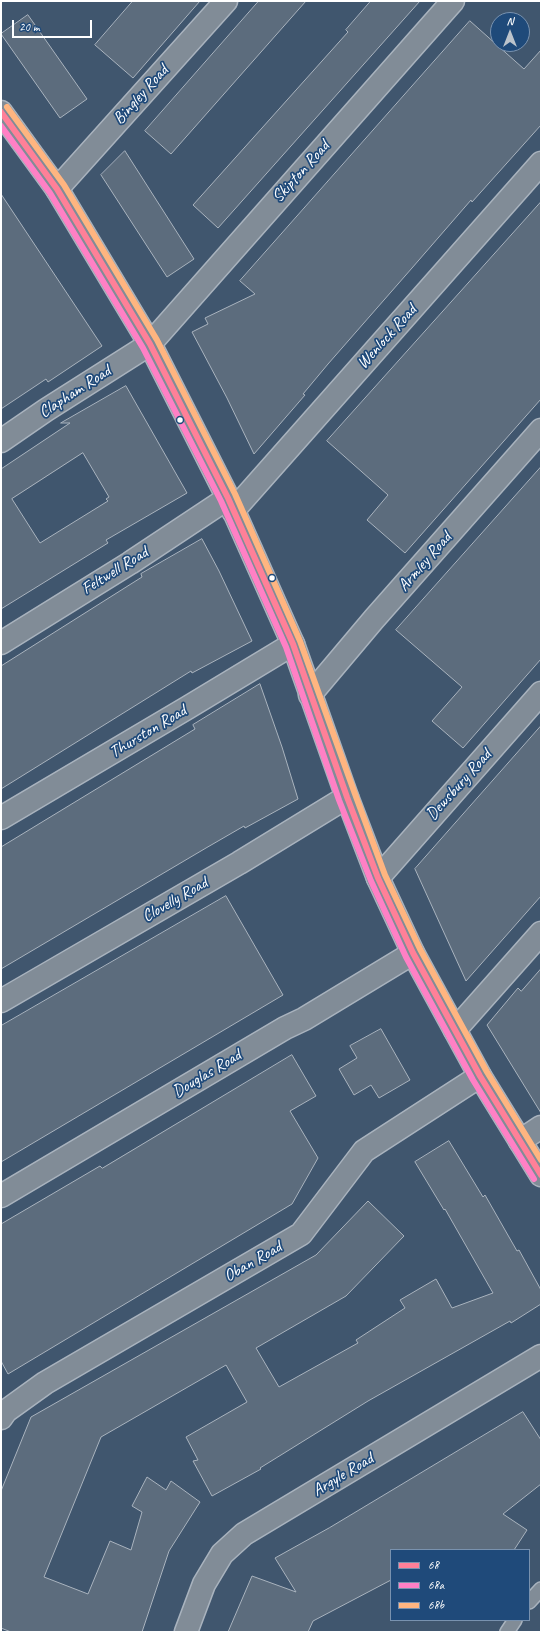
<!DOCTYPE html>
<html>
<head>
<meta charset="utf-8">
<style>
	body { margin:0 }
	#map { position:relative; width:542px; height:1633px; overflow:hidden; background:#40566e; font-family:Caveat,sans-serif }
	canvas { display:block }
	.frame { position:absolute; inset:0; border:2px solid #fff; pointer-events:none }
	.legend { position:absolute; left:390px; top:1549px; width:140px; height:72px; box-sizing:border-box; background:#1f4a7a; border:1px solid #7992af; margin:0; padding:5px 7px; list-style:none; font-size:12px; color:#fff }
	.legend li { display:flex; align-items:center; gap:8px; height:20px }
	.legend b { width:20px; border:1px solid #7992af }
	.north { position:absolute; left:490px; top:12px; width:40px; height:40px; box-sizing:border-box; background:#1f4a7a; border:1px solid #7992af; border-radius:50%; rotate:0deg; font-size:11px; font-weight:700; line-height:16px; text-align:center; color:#fff }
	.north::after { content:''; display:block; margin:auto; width:14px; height:18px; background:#bcc4cc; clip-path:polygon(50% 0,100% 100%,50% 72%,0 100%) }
	.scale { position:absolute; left:12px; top:20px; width:80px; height:18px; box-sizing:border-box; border:2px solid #fff; border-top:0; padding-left:5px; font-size:12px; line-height:14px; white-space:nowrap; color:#fff; -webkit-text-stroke:3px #1f4a7a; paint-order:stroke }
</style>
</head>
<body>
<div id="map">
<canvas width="542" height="1633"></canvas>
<div class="frame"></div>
<ul class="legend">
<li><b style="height:5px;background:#ff8098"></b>68</li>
<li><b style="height:5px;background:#ff80c5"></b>68a</li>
<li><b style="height:5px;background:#ffb580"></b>68b</li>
</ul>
<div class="north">N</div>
<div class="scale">20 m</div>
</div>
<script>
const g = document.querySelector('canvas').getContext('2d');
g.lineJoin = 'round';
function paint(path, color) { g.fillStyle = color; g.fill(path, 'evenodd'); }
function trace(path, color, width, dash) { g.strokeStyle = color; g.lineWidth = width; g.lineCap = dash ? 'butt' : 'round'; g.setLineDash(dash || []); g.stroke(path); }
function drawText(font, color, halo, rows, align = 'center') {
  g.font = font + ' Caveat,sans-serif'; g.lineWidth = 3.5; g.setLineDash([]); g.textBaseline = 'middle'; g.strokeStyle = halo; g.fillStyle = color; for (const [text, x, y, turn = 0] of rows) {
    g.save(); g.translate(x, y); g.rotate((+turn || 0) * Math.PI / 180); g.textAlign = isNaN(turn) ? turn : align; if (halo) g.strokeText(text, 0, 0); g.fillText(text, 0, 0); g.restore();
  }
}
const building = new Path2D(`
	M133,1H200L133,78L95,45Z
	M259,1H306L171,154L145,131Z
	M371,1H420L218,228L193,205L348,32L346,30Z
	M28,15L87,99L60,118L1,34Z
	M470,21L524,69L541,50V125L472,202L471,200L412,268L328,364L303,394L305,395L254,454L227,398L192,332L208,324L205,318L255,294L240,281Z
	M125,151L194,259L167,277L101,175Z
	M1,194L102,346L48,382L46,379L1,409Z
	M541,202V399L405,553L367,520L388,495L327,441Z
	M126,386L187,493L106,540L108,543L1,609V469L70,423H61ZM83,453L109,497L106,499L108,501L40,543L12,499Z
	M541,467V659L463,748L432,721L462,687L396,630Z
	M202,539L219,571L252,641L192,673L191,671L1,789V666L142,577L141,574Z
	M260,684L282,747L298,799L245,828L244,826L206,848L1,969V847L195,729L193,725Z
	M541,726V896L466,981L415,869Z
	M226,896L283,995L1,1162V1026Z
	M541,969V1113L487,1025L518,988L521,991Z
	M381,1029L410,1080L379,1098L371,1085L354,1095L339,1069L357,1058L350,1046Z
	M292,1055L316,1096L290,1111L318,1158L292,1204L8,1374L1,1361V1224L100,1166L102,1168Z
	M449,1141L483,1197L485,1195L517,1251L519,1250L541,1290V1304L511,1323L510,1321L368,1401L260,1468L261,1469L212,1496L193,1461L198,1460L186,1437L247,1402L226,1365L101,1437L44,1577L88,1594L110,1541L131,1550L142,1512L132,1506L147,1477L166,1490L171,1481L200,1502L169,1551L142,1632H11L1,1628V1491L31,1417L316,1255L368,1201L404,1236L346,1296L256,1348L279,1387L358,1343L356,1340L405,1308L400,1300L436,1279L452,1308L493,1293L445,1209L444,1210L415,1162Z
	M523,1412L541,1440V1484L503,1514L527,1530L514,1550H391V1580L313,1621L308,1632H228L252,1576L296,1592L275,1558L329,1528Z`);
const service = new Path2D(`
	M529,1602L541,1589
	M507,1632L515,1620`);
const minor = new Path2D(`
	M57,189L226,1
	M1,441L46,410L150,344L453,1
	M233,511L541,163
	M1,643L130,563L228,498
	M310,695L374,619L541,430
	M1,818L187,708L293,644
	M378,878L541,693
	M1,1001L239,863L347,797
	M455,1030L541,933
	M520,1141L541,1127
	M1,1196L285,1028L304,1019L413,953
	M1,1418L6,1411L45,1383L301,1234L364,1151L480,1076
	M186,1632L204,1584L222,1554L244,1534L541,1356`);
const tertiary = new Path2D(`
	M1,112L57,189L150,344L228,498L293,644L347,797L378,878L413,953L480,1076L541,1175`);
const bus1 = new Path2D(`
	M1,112L57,189L150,344L228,498L293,644L347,797L378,878L413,953L480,1076L541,1175`);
const bus2 = new Path2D(`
	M1,126L50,193L143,348L221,501L286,647L339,800L371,881L406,957L473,1080L534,1179`);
const bus3 = new Path2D(`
	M7,107L64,185L157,340L235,494L300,641L355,794L385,875L420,949L487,1072L541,1160`);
const markers = [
	[180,420,3.5,"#fff"],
	[272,578,3.5,"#fff"]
];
const streetNames = [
	["Bingley Road",141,95,-48],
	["Skipton Road",301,172,-48],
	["Wenlock Road",387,337,-48],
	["Clapham Road",75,392,-33],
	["Armley Road",425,562,-49],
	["Feltwell Road",115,571,-32],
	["Thurston Road",148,732,-31],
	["Dewsbury Road",459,785,-48],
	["Clovelly Road",175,900,-30],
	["Douglas Road",207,1074,-31],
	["Oban Road",253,1262,-30],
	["Argyle Road",343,1475,-31]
];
paint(building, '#5c6c7d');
trace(building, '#a9b3be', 1);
trace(service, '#a9b3be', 16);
trace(minor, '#a9b3be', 25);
trace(tertiary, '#a9b3be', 25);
trace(service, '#818c97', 13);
trace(minor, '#818c97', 22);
trace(tertiary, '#818c97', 22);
trace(bus1, '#ff8098', 6);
trace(bus2, '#ff80c5', 6);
trace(bus3, '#ffb580', 6);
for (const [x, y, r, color] of markers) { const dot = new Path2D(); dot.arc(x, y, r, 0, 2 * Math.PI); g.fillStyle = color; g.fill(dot); trace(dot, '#1f4a7a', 1.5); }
drawText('17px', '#fff', '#1f4a7a', streetNames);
</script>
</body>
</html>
